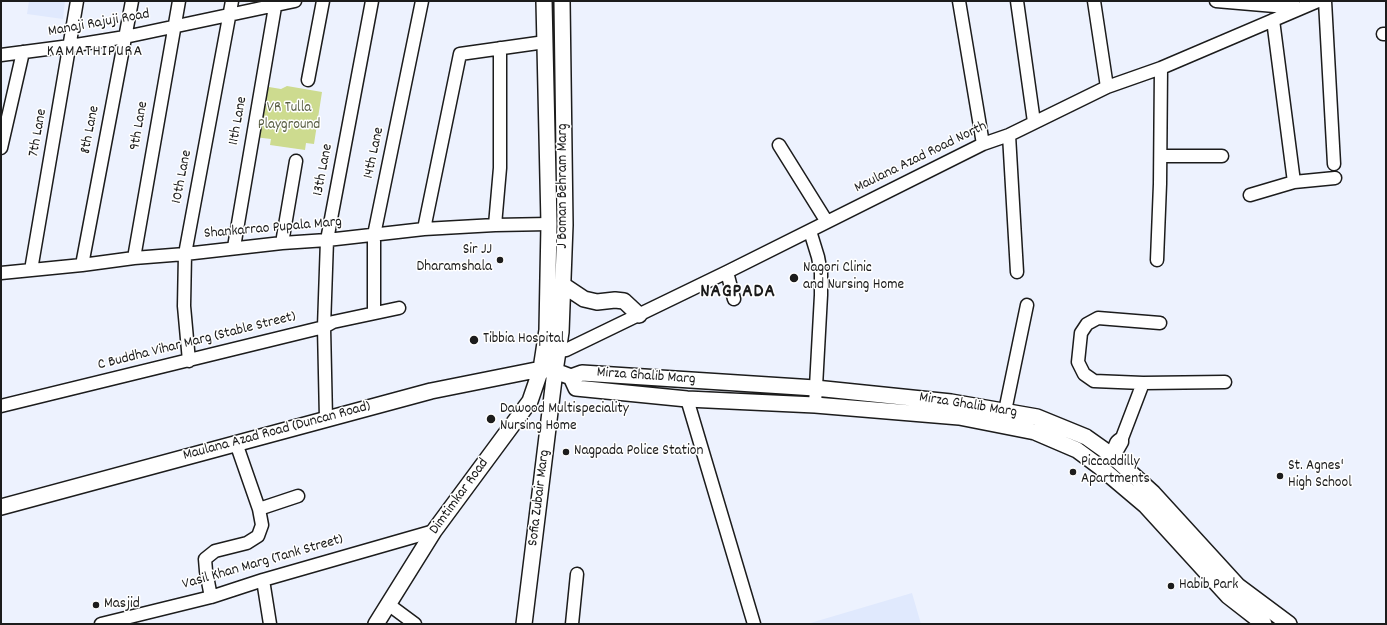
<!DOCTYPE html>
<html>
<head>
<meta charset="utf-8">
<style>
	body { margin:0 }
	#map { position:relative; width:1387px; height:625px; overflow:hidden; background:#edf2fe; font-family:Dekko,sans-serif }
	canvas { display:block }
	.frame { position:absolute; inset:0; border:2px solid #1c1c1c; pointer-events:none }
</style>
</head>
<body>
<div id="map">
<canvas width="1387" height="625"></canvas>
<div class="frame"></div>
</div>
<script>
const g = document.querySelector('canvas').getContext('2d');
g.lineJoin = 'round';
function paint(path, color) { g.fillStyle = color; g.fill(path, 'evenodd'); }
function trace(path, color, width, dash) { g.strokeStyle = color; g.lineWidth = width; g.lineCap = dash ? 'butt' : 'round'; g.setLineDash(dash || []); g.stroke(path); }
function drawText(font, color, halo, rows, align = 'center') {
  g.font = font + ' Dekko,sans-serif'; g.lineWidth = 3; g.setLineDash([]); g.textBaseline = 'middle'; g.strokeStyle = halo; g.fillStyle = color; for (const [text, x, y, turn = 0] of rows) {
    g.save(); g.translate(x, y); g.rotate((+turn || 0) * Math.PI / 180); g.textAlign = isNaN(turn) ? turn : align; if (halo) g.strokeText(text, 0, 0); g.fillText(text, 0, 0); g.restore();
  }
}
const built = new Path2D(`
	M29,1H65L63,19L27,14Z
	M912,593L921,624H807Z`);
const green = new Path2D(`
	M263,86L281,89L287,86L322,92L314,144L306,143L305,150L270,145L271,139L254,137Z`);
const minor = new Path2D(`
	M959,1L983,144
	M1017,1L1034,122
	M1094,1L1107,87
	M1216,1L1298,8
	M1325,1L1334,164
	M1273,20L1294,182
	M1383,34H1386
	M1,55L70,46L125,37L295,1
	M308,80L323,1
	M1009,135L1017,272
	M779,145L827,222
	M1,148L23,52
	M1161,156H1222
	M1250,195L1294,182L1335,178
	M495,225L500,168V48
	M424,229L460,54L545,42
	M810,231L818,257L821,273V295L815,405
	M282,243L296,161
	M234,247L276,1
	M134,258L179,1
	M1157,260L1160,184L1161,68
	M82,265L132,1
	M31,270L77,1
	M727,272L734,299
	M1,273L82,265L134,258L185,254L282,243L327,240L424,229L495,225L549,224
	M374,312V235L422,1
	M1160,323L1098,318L1087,324L1081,333L1078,362L1084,374L1094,381L1143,383L1225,382
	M551,352L566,350L727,272L983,144L1009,135L1107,87L1161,68L1318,1
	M189,361L184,306L185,254L232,1
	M687,399L754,624
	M1,406L324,327L333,322L399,308
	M1005,411L1027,305
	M326,419L324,327L327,240L372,1
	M1122,438L1143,383
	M1100,467L1114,450L1118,449L1122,442V438C1116,441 1115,444 1114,450
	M259,509L298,496
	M263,580L270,624
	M211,597L206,571L205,559L215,551L247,543L258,536L262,525L259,509L236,443
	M388,604L415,624
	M101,624L211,597L263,580L434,531
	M572,624L577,574`);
const major = new Path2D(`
	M563,285L584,299L597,302L615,300L624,301L639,315
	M571,377L576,388L687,399L815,405L959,417L1035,432L1077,450L1100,467L1145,505L1228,596L1264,624
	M1,507L431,391L541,369L555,371L571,377L582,373L815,388L951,402L1037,417L1086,437L1110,454L1153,493L1238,586L1289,624
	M376,624L434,531L530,401L541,369L547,330L549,224L544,1
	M524,624L555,371L561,332L565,225L562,1`);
const markers = [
	[500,260,4,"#1c1c1c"],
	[794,278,5,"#1c1c1c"],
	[474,340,5,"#1c1c1c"],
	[491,419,5,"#1c1c1c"],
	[566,452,4,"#1c1c1c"],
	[1073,472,4,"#1c1c1c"],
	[1280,476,4,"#1c1c1c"],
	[1171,586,4,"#1c1c1c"],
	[96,605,4,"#1c1c1c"]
];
const streetNames = [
	["Manaji Rajuji Road",99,24,-10],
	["11th Lane",239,121,-80],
	["9th Lane",140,126,-80],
	["8th Lane",91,130,-79],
	["7th Lane",39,133,-80],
	["14th Lane",375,153,-78],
	["Maulana Azad Road North",921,158,-26],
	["13th Lane",324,170,-79],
	["10th Lane",183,177,-79],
	["J Boman Behram Marg",564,186,-90],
	["Shankarrao Pupala Marg",273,229,-5],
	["C Buddha Vihar Marg (Stable Street)",197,342,-14],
	["Mirza Ghalib Marg",646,377,4],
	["Mirza Ghalib Marg",968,406,9],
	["Maulana Azad Road (Duncan Road)",277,432,-15],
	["Dimtimkar Road",460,497,-54],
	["Sofia Zubair Marg",540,498,-83],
	["Vasil Khan Marg (Tank Street)",263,563,-16]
];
const parkNames = [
	["VR Tulla",289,109],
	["Playground",289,126]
];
const poiNames = [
	["Sir JJ",492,251,"right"],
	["Dharamshala",492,268,"right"],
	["Nagori Clinic",803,269],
	["and Nursing Home",803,286],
	["Tibbia Hospital",483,340],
	["Dawood Multispeciality",500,410],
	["Nursing Home",500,427],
	["Nagpada Police Station",574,452],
	["Piccaddilly",1081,463],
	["Apartments",1081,480],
	["St. Agnes'",1288,467],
	["High School",1288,484],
	["Habib Park",1179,586],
	["Masjid",104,605]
];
const neighbourhoodNames = [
	["KAMATHIPURA",95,53]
];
const districtNames = [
	["NAGPADA",738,293]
];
paint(built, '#e0e9fd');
paint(green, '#cddb8f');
trace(minor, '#1c1c1c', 15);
trace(major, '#1c1c1c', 18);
trace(minor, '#fff', 12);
trace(major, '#fff', 15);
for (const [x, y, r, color] of markers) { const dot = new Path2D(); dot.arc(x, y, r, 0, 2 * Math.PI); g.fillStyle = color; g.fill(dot); trace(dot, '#fff', 1.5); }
drawText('15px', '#1c1c1c', '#fff', streetNames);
drawText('15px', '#5a5f44', '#fff', parkNames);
drawText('15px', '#1c1c1c', '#fff', poiNames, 'left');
g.letterSpacing = '1px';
drawText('16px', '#1c1c1c', '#fff', neighbourhoodNames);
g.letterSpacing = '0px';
g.letterSpacing = '1px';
drawText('bold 19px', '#1c1c1c', '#fff', districtNames);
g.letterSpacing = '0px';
</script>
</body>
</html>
